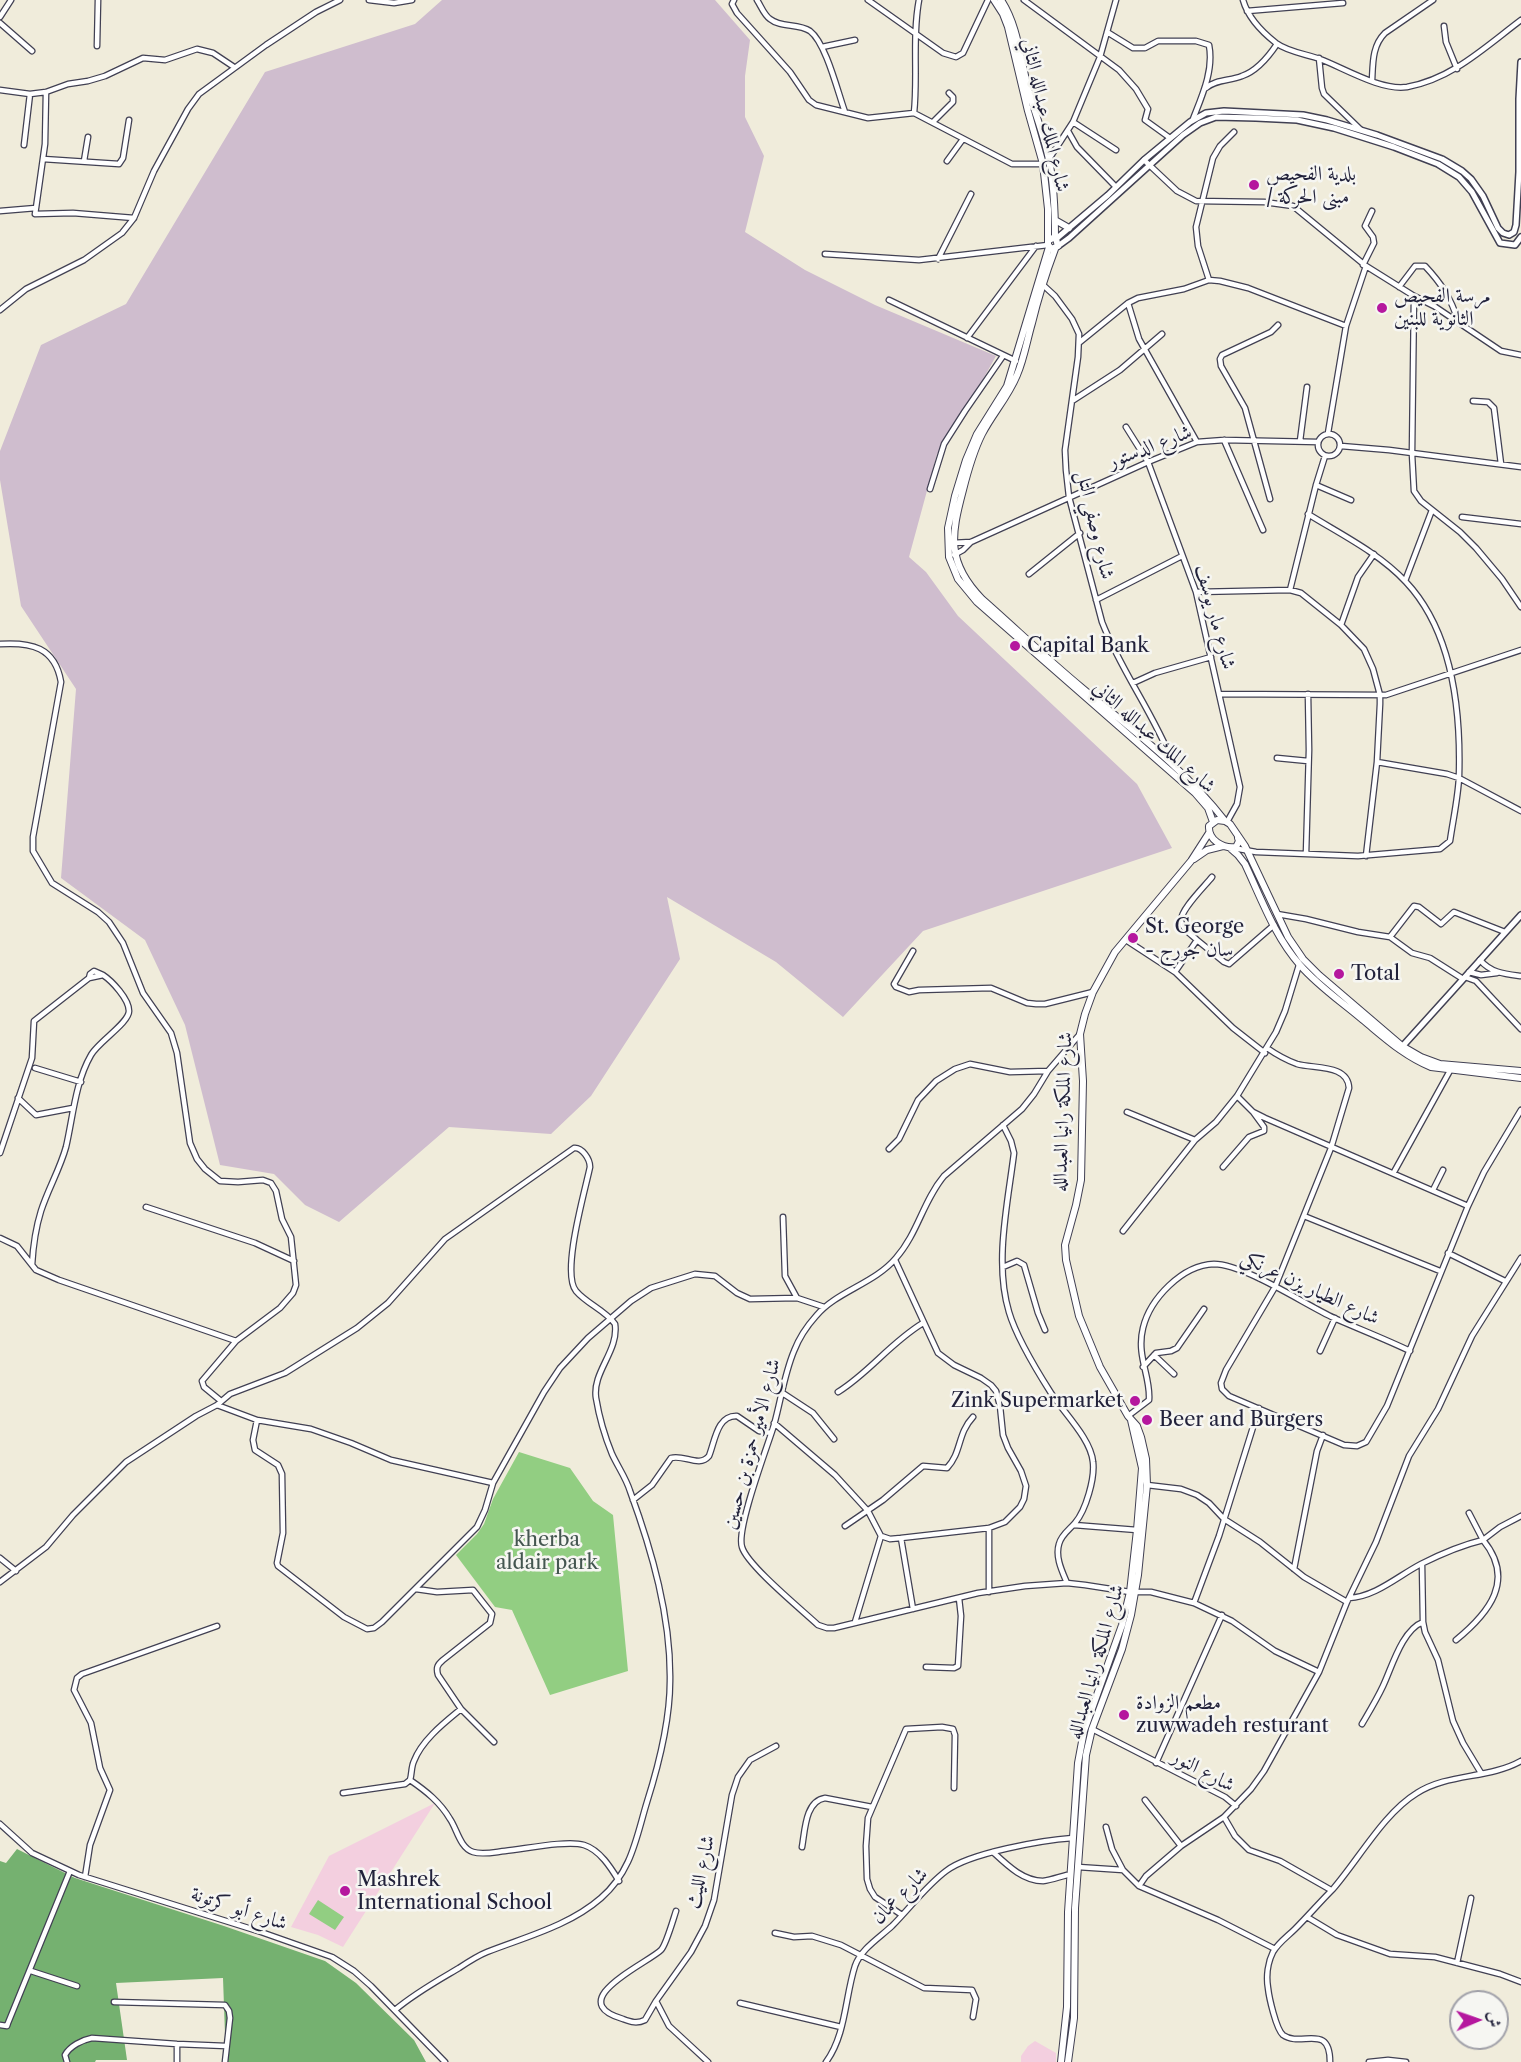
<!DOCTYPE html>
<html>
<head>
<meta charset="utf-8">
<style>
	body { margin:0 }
	#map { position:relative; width:1521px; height:2062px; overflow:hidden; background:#f0ecdb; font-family:"Libre Caslon Text",Amiri,serif }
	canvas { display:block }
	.north { position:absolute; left:1449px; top:1990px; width:60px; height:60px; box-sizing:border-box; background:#f6f6f2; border:2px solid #a1a1a9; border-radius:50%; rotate:88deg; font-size:16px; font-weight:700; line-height:24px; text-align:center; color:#22223b }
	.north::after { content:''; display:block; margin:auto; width:21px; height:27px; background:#b5179e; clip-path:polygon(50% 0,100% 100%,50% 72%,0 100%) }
</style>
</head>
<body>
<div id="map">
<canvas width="1521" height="2062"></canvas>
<div class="north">ش</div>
</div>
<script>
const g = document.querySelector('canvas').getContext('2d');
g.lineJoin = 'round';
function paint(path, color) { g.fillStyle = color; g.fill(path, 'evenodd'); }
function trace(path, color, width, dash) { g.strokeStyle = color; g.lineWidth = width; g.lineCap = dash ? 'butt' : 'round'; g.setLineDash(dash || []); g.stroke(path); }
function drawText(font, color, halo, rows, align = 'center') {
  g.font = font + ' "Libre Caslon Text",Amiri,serif'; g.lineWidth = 5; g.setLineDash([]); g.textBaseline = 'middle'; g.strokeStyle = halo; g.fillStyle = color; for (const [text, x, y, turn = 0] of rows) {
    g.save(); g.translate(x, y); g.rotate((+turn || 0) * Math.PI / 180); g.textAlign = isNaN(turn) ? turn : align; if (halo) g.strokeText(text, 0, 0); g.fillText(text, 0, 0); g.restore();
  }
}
const built = new Path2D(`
	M435,1803L343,1947L318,1935L291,1927L329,1856Z
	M1035,2041L1056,2053V2062H1021V2056L1028,2046Z`);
const industrial = new Path2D(`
	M442,0H715L750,40L745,76V117L764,156L745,232L805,270L875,305L996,356L953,433L937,454L909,557L926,572L958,616L1137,784L1172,848L923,931L843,1017L776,962L667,897L680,959L591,1096L551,1134L449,1127L339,1222L305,1205L274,1174L220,1165L185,1025L145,940L61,878L76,689L21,606L0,480V451L41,345L126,304L265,72L415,24Z`);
const green = new Path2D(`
	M519,1452L570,1468L593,1501L613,1515L628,1671L550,1695L512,1610L495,1607L456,1555L477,1534L484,1524L493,1499Z
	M318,1900L344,1917L335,1930L309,1914Z`);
const forest = new Path2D(`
	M17,1849L75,1878L224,1926L325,1961L356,1983L414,2040L426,2062H226L223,1978L116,1983L127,2060H96L95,2062H0V1861L6,1863Z`);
const minor = new Path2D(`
	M369,0L394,3L412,0
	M734,0L732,4L737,13L790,72L809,100L816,105L868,118L914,113L1012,164H1043
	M757,0C761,6 764,15 770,19C781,28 798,23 810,31C826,43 838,93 845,112
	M868,0L943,53L956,57L963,53L988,0
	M1024,0L1119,70L1136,89L1148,109L1145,120L1170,138
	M1243,0C1248,18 1262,32 1276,43C1288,52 1306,54 1320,59C1344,68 1381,91 1407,87C1452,79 1485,47 1521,20
	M1247,11L1343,3
	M0,17L11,0
	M0,23L32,51
	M1444,26L1446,42L1457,69
	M1107,32L1133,48H1145L1158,41H1196L1209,45C1214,70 1202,96 1193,119
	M97,46L98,0
	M822,47L855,40
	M1319,58L1322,88L1324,94L1360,129
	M1372,81C1373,63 1372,46 1385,33L1433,0
	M1206,88C1216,79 1230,81 1242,76C1257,71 1269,56 1277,44
	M0,90L30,94L46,92L68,84L88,81L105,76L143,58L165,60L197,49L213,53L234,67
	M914,113C918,76 912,37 919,0
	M933,122L953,102V97L949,93
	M1073,122L1116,150
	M1068,131L1077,147L1116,187
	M24,145L30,94
	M43,159L119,164L123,158L129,120
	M1049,159L1073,122L1100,57L1116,0
	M1144,160L1177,191L1196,201L1264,202L1293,206L1366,266L1414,296L1434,306L1501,351L1521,355
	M84,161L88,137
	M947,161L963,139
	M36,208L45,144L46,92
	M0,211L36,208L35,214L73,213L134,218
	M825,254L919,260L1048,245
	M938,259L971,194
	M1363,265L1374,243L1373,237L1365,226L1372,211
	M1209,280L1198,246L1196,227L1213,158L1220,146L1234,132
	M1042,284L1055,296L1072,319L1079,334L1078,357L1065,450L1066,470L1069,497L1102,622C1121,671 1154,714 1173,763
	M1399,287L1415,266H1425C1441,283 1451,298 1458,321
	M1414,296L1412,454L1414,491L1421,501L1460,532L1476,548L1502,579L1521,607
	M889,300L1016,361
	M1128,303L1139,339L1197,442
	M0,310L26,289L84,260L122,233L134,218L154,171L188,109L199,94L266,45L316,12L340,0
	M967,338L1036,246
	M1080,342L1128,303L1138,298L1184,289L1209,280L1220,281L1248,288L1346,326
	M1072,401L1120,370L1162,334
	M1473,401L1488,402L1494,408L1501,464
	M1126,427L1148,462L1196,592L1240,787L1237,804L1227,822
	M1328,433L1346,326L1366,266
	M1318 445a11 11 0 1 1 22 0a11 11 0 1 1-22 0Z
	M1224,440L1263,530
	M1300,441L1307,387
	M1341,446L1389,450L1521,467
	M1316,485L1351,500
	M930,489L944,444L965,411L1003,356
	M1270,499L1245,408L1221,366L1220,359L1222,355L1271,332L1278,325
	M1462,517L1521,524
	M952,543L971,542L1148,462L1197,442L1224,440L1318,442
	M954,555L963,550L971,542
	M1029,574L1080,533
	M1405,581L1432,510
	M1290,590L1316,485L1325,456
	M1196,592L1290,590L1301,593L1341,625L1364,649L1373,669L1380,695V704L1377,762L1366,856
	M1096,600L1182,556
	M1341,625L1358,577L1374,554
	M0,644C31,642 55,647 61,682L33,837V851L52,883L98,912L109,922L123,943L143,993L171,1033L177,1053L190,1143L197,1159L205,1169L220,1181L238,1182L263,1180L271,1183L276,1191L282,1219L291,1237L296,1285L293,1293L280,1308L236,1341
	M1133,683L1155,673L1211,657
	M1220,694L1386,695L1521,650
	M1277,758L1308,761
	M1377,762L1447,774L1459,778L1521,811
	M1233,848L1256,852L1358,856L1440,849L1450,841C1453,820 1458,798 1459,777C1461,711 1453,632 1406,582C1379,553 1342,535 1308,514
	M1306,854L1309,750L1308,694
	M1277,914L1306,919L1358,932L1390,937L1412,953L1430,958L1463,979
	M1390,937L1414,906L1419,907L1441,924L1454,912L1505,932
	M1126,940L1175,972L1233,1028L1265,1053
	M1197,940C1192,935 1182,929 1181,921C1180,910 1205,886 1212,877
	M913,951L894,984L896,987L909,992L919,990L991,988L1027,1003L1036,1004H1045L1093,992
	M1480,960C1491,973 1505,974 1521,976
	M1175,972L1197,940L1224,962L1229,964L1274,925
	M1469,972L1481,975L1497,973
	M1465,977L1476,981L1521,1029
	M89,978L90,974L94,971L103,975
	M1080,1034L1048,1071L1034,1094L1022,1109L944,1176C923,1201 918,1233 896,1258C874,1284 837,1291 816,1316C807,1326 799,1338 794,1351C784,1375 781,1400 774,1425C767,1448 736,1529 742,1547C747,1565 802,1610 818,1625L827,1628H834L978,1593L1025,1586L1067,1583L1085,1585L1130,1592H1151L1194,1603L1232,1621L1275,1651L1319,1672
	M1267,1048C1277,1055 1286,1060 1297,1064C1314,1069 1348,1064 1349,1088L1331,1148L1275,1287L1226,1370L1221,1383L1222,1389L1229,1396L1344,1445L1357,1446L1366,1442L1387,1406L1468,1206L1484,1172L1521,1110
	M35,1068L81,1082
	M1237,1096L1253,1112L1265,1118L1468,1206
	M18,1098L36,1115L73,1108
	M1127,1112L1195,1140
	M1003,1125L1011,1141L1014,1153C1008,1202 994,1263 1009,1312C1016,1336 1037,1371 1051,1393C1064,1413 1091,1439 1093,1462C1095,1478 1086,1510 1075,1523C1070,1529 1061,1535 1059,1544C1055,1557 1062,1571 1067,1583
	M889,1149L899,1139L918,1100L936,1081L955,1069L970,1064L1010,1072L1048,1071
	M0,1153L32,1058L34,1021L89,978L103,975C112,981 129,999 129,1011C129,1023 98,1042 91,1055C75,1083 73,1117 66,1147C60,1169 48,1189 41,1211C36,1227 33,1248 32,1265L36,1270L59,1280L236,1341L202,1381L204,1387L221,1401
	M1223,1167L1249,1137L1264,1131V1127L1253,1112
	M1394,1172L1452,1067
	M1433,1190L1443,1170
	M146,1207L255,1243L294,1261
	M1304,1216L1440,1271
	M783,1217L785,1276L797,1298L824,1307
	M1123,1231L1195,1140L1216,1122L1237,1096L1276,1032L1285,1011L1299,965
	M0,1238L17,1246L32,1265
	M1448,1253L1505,1281
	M895,1260L938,1353L954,1365L981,1378L991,1385L996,1391L1000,1406L1003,1435L1008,1448L1021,1471L1026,1486L1024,1499L1020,1507L1005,1522L989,1528L901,1538
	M1003,1267L1017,1261L1024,1265L1038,1313L1045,1330
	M1320,1351L1335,1318
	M1154,1355L1174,1374
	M1143,1367L1156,1353L1171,1351L1177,1348L1204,1309
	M781,1392L813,1413L834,1439
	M838,1392C870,1372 890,1343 923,1323
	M217,1405L257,1420L311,1429L351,1443L391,1460L493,1483
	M1128,1416L1149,1400C1151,1377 1136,1356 1143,1328C1150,1299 1182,1265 1214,1264C1244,1264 1304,1304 1334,1318C1359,1329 1385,1339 1410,1351
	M257,1420L253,1440L255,1450L278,1465L282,1474L283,1533L277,1563L278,1566L344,1617L367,1629L374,1628L382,1622L477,1527L485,1510L493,1483L544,1392L560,1368L588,1338L631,1301L651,1288L695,1274L715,1276L737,1293L750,1299L797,1298
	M774,1423L835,1475L868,1511L881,1536L890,1539L901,1538L913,1609
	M1147,1485L1181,1489L1197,1495L1209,1503L1224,1519L1260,1542L1304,1577L1347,1602
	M633,1500L652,1485L671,1458C684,1454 699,1468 709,1456C715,1441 717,1415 737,1416L759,1431L771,1433
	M1469,1513L1483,1540L1500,1527L1521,1516
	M1074,1525L1137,1530
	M845,1526L883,1500L923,1466L947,1468C962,1452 957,1434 973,1417
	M989,1528V1592
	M0,1558L16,1571
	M1294,1569L1317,1451L1323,1435
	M0,1582L46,1547L73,1515L126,1462L196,1416L217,1405L230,1394L285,1373L357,1328L388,1303L445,1239L574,1148C582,1147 590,1159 590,1167C585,1191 561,1273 576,1291C587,1304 605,1310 615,1324C619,1351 592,1372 596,1398C599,1416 605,1437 612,1454C618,1467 626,1478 630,1491C652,1551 671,1617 670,1681C670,1721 659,1764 647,1802C636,1838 632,1871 601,1898C569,1926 525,1937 487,1952C477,1956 468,1962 459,1968C437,1981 415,1993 395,2010
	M416,1589L437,1592L473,1590L492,1614L490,1623L443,1660C437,1665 436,1668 438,1675L461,1709L494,1742
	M1349,1598C1375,1597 1398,1576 1421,1564C1441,1554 1462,1545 1483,1540C1516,1580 1489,1613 1456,1640
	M1194,1603L1219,1536L1259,1408
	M855,1622L881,1536
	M1423,1622L1425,1632L1438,1660L1453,1721L1463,1743L1481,1773
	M926,1667L954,1668L958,1666L961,1616L959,1598
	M1362,1724C1369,1712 1377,1699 1383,1686C1392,1667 1402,1630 1423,1622L1422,1564
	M1092,1729L1225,1797L1236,1806
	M1156,1763L1222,1615
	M410,1780C426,1791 440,1802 450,1819C457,1829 460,1848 473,1852C483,1855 495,1852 505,1851C525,1849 567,1840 584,1845C600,1850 611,1868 619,1881
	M410,1780C412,1774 411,1767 414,1761C422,1740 444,1723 461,1709
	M343,1793L405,1784L410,1780
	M1145,1800L1181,1846
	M1224,1817L1235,1836L1249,1850L1280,1861L1331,1890
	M0,1824L32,1853L79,1875L261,1932L332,1957L354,1971L371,1986L445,2062
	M1106,1827L1112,1849L1123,1870
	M802,1847C805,1831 805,1801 825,1798L872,1807
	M993,1852C1007,1865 1023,1881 1043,1881C1051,1880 1059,1877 1067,1875
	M1078,1867L1123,1870L1139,1886L1218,1920L1275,1949
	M85,1877L90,1845L110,1790L100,1768L91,1723L74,1690L77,1678L82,1674L217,1626
	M1139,1886L1146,1876L1181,1846L1224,1817L1251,1789L1264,1771L1319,1672L1347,1602L1376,1542L1409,1456L1438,1409L1472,1336L1521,1258
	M902,1915L875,1897L870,1889L867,1879L866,1846L868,1818L906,1729L942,1727L953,1729L955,1735L954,1788
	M1307,1917L1337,1935L1390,1954L1435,1957L1500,1974L1521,1982
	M775,1933L794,1937L812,1936L841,1945L924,1988L972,1990L976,1999L973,2017
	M1457,1963L1471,1898
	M31,1971L77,1986
	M656,2001L645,2020C637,2024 631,2022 623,2019C561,2001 648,1963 661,1950C666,1945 673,1920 676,1911
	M114,2002L225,2005L229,2011L230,2018L225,2062
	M740,2003L841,2027
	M0,2025L7,2026L8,2023L70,1871
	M177,2044V2062
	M67,2062L65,2055C70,2046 82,2040 92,2038L177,2044L226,2046
	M708,2062L669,2026L656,2001L691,1952L705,1926L714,1900L732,1795L738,1777L750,1760L776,1746
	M826,2062C846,2035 845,1997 855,1966C861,1949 879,1938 892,1926C910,1908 926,1886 946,1871C969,1853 1043,1840 1073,1838
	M1330,2062C1330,2022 1301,2048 1283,2035C1276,2029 1269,1997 1268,1988C1266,1976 1268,1962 1273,1952C1278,1943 1288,1936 1295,1929C1308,1916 1320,1902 1333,1889C1359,1859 1384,1813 1417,1793C1448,1773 1489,1779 1521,1761
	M1369,2062L1388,2060L1406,2062`);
const tertiary = new Path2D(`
	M1056,239L1108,195L1144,160L1190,122L1206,113L1224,111L1303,115L1327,120L1377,135L1442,159L1462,171L1471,179L1483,196L1498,228L1503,233L1509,235L1514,232L1516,225L1519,172V99L1521,62
	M1058,246L1069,238L1183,135L1200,123L1216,117L1256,118L1297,120L1334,128L1394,147L1438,164L1459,177L1472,192L1500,243L1515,245L1521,237
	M1400,1049L1521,915`);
const secondary = new Path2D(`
	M994,0L1003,14L1008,27L1028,111L1043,164L1048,209V245L1052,249L1058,246L1056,239L1053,238L1049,240
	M1001,0C1017,24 1020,56 1027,84C1033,109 1044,134 1049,160C1054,185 1055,212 1055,238
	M1055,220L1069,228
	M1049,247L1007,386L977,434L966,460L955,496L948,528L949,557L958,579L977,602L1195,793L1208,808L1213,822
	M1055,249C1046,273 1038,298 1032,323C1027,340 1024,359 1017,375C1008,397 993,413 982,434C973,452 968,470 963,490C951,535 946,562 982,599C1015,628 1047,659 1081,687C1131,729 1185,769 1225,821
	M1238,838L1239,841L1236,847C1223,849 1208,840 1209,826L1217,820L1225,821L1230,824L1245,846L1288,937L1303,959L1319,975L1402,1046L1421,1057L1440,1064L1521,1071
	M1230,848L1238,855L1245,864C1261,898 1275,937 1300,965C1318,986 1342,1002 1363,1020C1385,1038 1404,1056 1431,1067L1521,1078
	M1194,859L1207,850L1223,846
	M1061,2062L1067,2007L1068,1912L1078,1763L1084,1731L1122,1625L1130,1592L1137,1530L1142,1468L1131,1420
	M1068,2062L1074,2018L1075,1908L1086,1755L1092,1729L1122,1649L1131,1615L1138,1575L1147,1485L1146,1459L1141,1437L1137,1426L1128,1416L1100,1367L1079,1316L1066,1260L1065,1245L1076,1205L1081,1180L1083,1081L1080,1034L1085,1014L1093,992L1115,952L1191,861L1209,833`);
const markers = [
	[1254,185,6,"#b5179e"],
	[1382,308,6,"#b5179e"],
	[1015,646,6,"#b5179e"],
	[1133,938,6,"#b5179e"],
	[1339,974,6,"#b5179e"],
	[1135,1401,6,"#b5179e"],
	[1147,1420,6,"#b5179e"],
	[1124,1715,6,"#b5179e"],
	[345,1891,6,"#b5179e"]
];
const streetNames = [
	["شارع الملك عبدالله الثاني",1045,115,77],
	["شارع الدستور",1150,447,-21],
	["شارع وصفي التل",1095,525,77],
	["شارع مار يوسف",1215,617,75],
	["شارع الملك عبدالله الثاني",1154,737,42],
	["شارع الملكة رانيا العبدالله",1063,1112,-88],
	["شارع الطيار يزن عرنكي",1310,1288,25],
	["شارع الأمير حمزة بن حسين",752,1444,-75],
	["شارع الملكة رانيا العبدالله",1096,1662,-74],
	["شارع النور",1203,1771,28],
	["شارع الليث",701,1872,-78],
	["شارع عمان",900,1896,-45],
	["شارع أبو كرتونة",239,1909,18]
];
const poiNames = [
	["بلدية الفحيص",1266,174],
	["/ مبنى الحركة",1266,197],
	["مرسة الفحيص",1394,296],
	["الثانوية للبنين",1394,319],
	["Capital Bank",1027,646],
	["St. George",1145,927],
	["- سان جورج",1145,950],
	["Total",1351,974],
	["Zink Supermarket",1123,1401,"right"],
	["Beer and Burgers",1159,1420],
	["مطعم الزوادة",1136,1703],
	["zuwwadeh resturant",1136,1726],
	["Mashrek",357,1880],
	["International School",357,1903]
];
const parkNames = [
	["kherba",547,1540],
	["aldair park",547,1563]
];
paint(built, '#f3cfdf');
paint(industrial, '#cfbdce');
paint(green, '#92ce82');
paint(forest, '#75b170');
trace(minor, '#414053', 7);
trace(tertiary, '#414053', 8);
trace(secondary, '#414053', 8);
trace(minor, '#fff', 4.5);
trace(tertiary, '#fff', 5);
trace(secondary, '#fff', 6);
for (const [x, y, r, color] of markers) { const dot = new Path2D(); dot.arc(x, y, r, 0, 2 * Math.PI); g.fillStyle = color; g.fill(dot); trace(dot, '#f6f6f2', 2); }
drawText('20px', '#22223b', '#f6f6f2', streetNames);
drawText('20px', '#22223b', '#f6f6f2', poiNames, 'left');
drawText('20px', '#445650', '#f6f6f2', parkNames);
</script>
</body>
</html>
